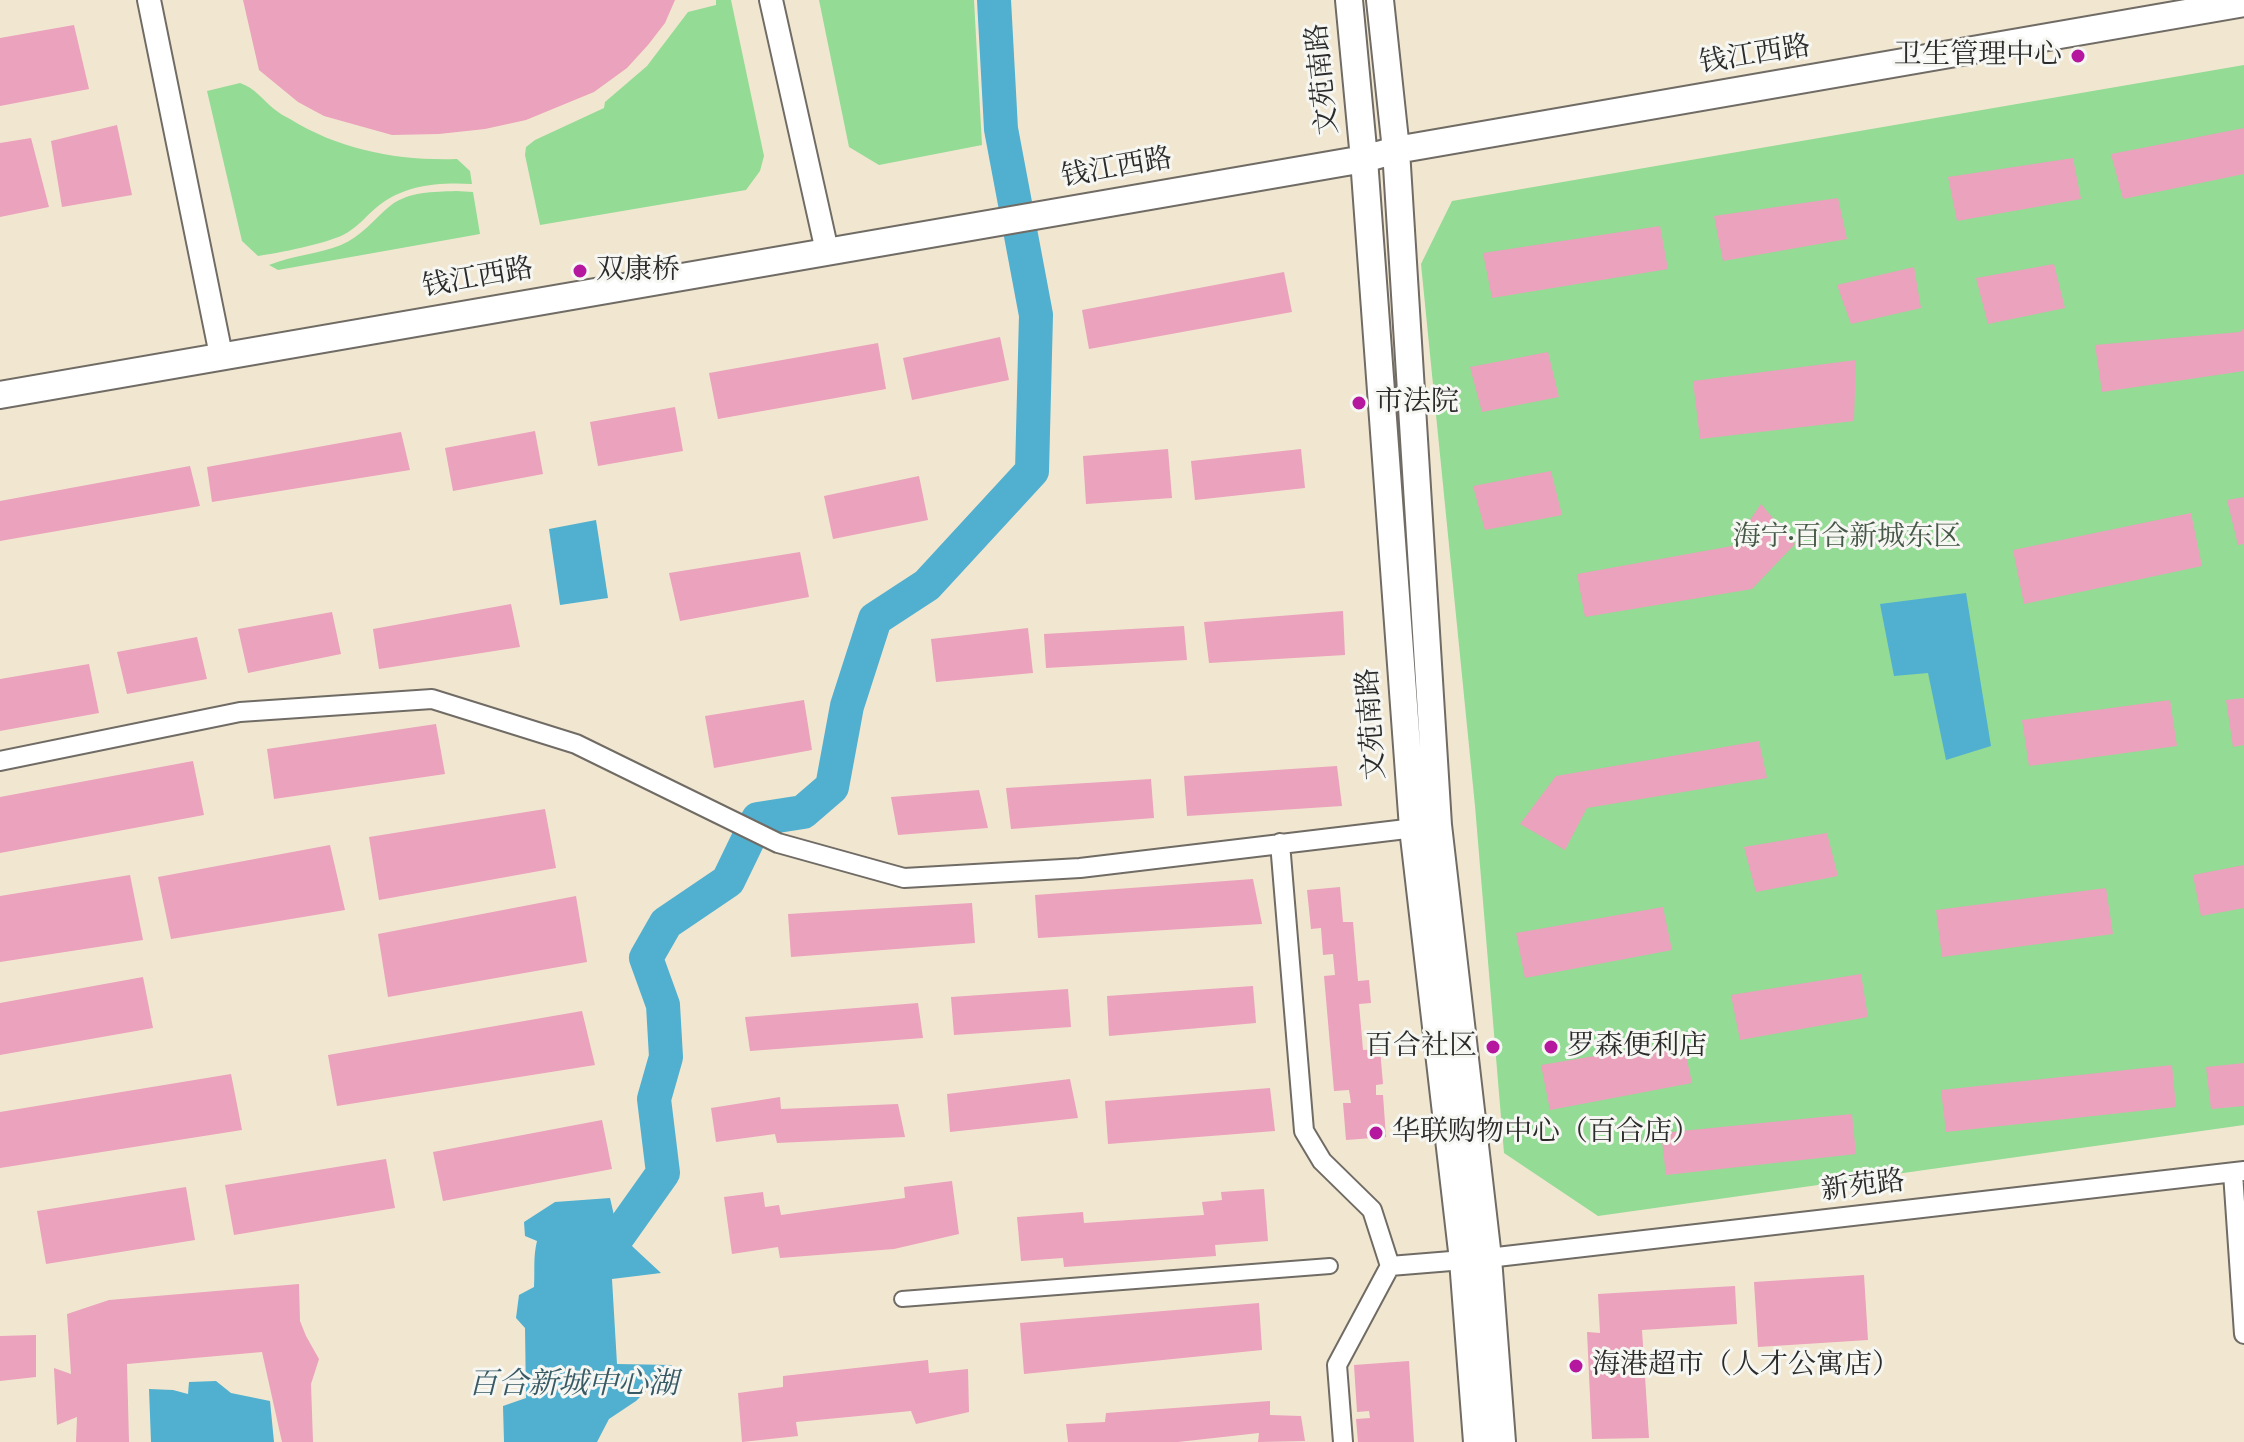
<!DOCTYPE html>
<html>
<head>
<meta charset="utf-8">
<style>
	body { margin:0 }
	canvas { display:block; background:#f1e6d0 }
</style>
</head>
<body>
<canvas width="2244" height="1442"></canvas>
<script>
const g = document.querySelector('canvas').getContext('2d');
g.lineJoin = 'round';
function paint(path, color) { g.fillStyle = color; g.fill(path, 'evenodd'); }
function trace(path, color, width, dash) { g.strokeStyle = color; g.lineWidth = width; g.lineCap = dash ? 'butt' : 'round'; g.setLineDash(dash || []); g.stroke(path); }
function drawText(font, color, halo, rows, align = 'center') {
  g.font = font + ' "Libre Bodoni","Noto Serif SC",serif'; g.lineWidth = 6; g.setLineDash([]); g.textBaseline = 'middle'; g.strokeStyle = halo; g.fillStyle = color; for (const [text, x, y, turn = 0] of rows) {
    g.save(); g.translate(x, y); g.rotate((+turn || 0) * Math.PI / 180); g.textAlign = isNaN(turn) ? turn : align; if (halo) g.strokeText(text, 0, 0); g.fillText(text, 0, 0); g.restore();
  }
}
const green = new Path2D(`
	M716,0H731L764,156L760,171L746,190L540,225L525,155L526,147L535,140L604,108L605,102L647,66L688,12L716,5Z
	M819,0H974L982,145L879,165L849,147Z
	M2244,65V1125L1598,1216L1504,1153L1475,806L1421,264L1452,201Z
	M240,83C255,88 262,99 274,109C279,113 284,116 290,119C340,150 398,161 457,159L470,171L472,184C439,182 403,185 377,207C365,217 357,228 343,235C324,244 279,253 258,256L242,241L207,91Z
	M456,191L473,192L480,234L278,270L269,265C293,255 319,254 341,245C361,237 374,219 390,206C409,191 433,192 456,191Z`);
const water = new Path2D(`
	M596,520L608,598L560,605L549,529Z
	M1966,593L1991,746L1946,760L1928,673L1894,676L1880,604Z
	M610,1198L616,1224L633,1247L661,1273L612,1279L617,1364L672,1365L636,1401L609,1419L597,1442H504L503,1406L526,1398L525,1328L516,1318L519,1295L534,1287C535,1271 533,1257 537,1241L525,1236L524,1222L555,1202Z
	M216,1381L231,1393L270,1401L274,1442H151L149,1389L173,1390L188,1394L189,1382Z`);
const river = new Path2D(`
	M585,1259L619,1235L663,1173L654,1099L666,1057L663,1005L646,958L666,923L728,881L758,819L803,812L832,787L847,706L875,619L927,585L1032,471L1036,315L1001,129L994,0`);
const building = new Path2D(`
	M243,0H675L665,23L648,45L627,68L594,92L526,120L485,129L439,134L392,135L324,116L298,102L259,70Z
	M74,25L89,89L0,106V38Z
	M117,125L132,195L62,207L51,141Z
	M2244,128V174L2123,199L2111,154Z
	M31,138L49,207L0,217V143Z
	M2073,158L2081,199L1957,221L1948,177Z
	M1838,198L1847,239L1723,261L1714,216Z
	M1660,226L1668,269L1492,298L1483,253Z
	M2054,264L2065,308L1988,324L1976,278Z
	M1914,267L1921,308L1851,324L1837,285Z
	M1284,272L1292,312L1089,349L1082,310Z
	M2244,328V371L2102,392L2095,345L2240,332Z
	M1000,337L1009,380L912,400L903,358Z
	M878,343L886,389L718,419L709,373Z
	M1548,352L1559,397L1482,412L1470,367Z
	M1856,360L1854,421L1700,439L1693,381Z
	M675,407L683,451L598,466L590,422Z
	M535,431L543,474L453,491L445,448Z
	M401,432L410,470L212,502L207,467Z
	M1168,449L1172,498L1086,504L1083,456Z
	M1301,449L1305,488L1195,500L1191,461Z
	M190,466L200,506L0,541V501Z
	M1551,471L1562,515L1485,530L1473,486Z
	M919,476L928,520L833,539L824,496Z
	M2244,497V544L2238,545L2227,500Z
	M1761,504L1795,544L1752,589L1585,617L1577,574L1732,546Z
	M2191,513L2202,566L2024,604L2013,550Z
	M800,552L809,597L680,621L669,573Z
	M511,604L520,647L379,669L373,629Z
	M1343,611L1345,655L1209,663L1204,622Z
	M332,612L341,654L248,673L238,629Z
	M1184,626L1187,660L1046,668L1044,634Z
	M1028,628L1033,673L936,682L931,639Z
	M197,637L207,679L127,694L117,652Z
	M89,664L99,713L0,731V679Z
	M2244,698V745L2233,747L2226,700Z
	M804,700L812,750L714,768L705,716Z
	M2170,700L2177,746L2029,766L2022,720Z
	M436,724L445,774L274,799L267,749Z
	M1759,741L1767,778L1587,808L1565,850L1520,824L1556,776Z
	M193,761L204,815L0,853V797Z
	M1337,766L1342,806L1187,816L1184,776Z
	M1151,779L1154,818L1011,829L1006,788Z
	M979,790L988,828L898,835L891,797Z
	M545,809L556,868L379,900L369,837Z
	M1827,833L1838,876L1756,892L1744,847Z
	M330,845L345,910L171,939L158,877Z
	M2244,865V908L2201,916L2193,875Z
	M130,875L143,940L0,962V896Z
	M1253,879L1262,924L1038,938L1035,895Z
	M1340,887L1343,922H1353L1358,981L1369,980L1371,1003L1359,1004L1363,1050L1380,1049L1383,1084L1376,1085V1095H1383L1386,1137L1346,1140L1343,1103H1351L1349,1090L1334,1091L1324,976L1335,975L1333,954L1323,955L1321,928L1311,929L1307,890Z
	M2106,888L2113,934L1942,957L1936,910Z
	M576,896L587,962L388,997L378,934Z
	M972,903L975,943L791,957L788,914Z
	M1663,907L1672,950L1525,978L1516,933Z
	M1861,974L1868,1017L1740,1040L1731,995Z
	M143,977L153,1028L0,1055V1003Z
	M1253,986L1256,1023L1109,1036L1107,996Z
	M1068,989L1071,1027L954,1035L951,997Z
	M918,1003L923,1038L750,1051L745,1017Z
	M582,1011L595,1065L337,1106L328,1055Z
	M1683,1041L1692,1083L1550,1110L1541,1065Z
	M2244,1063V1106L2211,1109L2206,1067Z
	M2172,1065L2176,1107L1946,1132L1941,1090Z
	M231,1074L242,1130L0,1168V1112Z
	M1070,1079L1078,1118L950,1132L947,1094Z
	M1270,1088L1275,1131L1108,1144L1105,1101Z
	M780,1097L781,1109L898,1104L905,1137L777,1143L775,1134L716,1142L711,1108Z
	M1852,1114L1856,1154L1666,1175L1661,1133Z
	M602,1120L612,1169L443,1201L433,1152Z
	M386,1159L395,1208L234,1235L225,1185Z
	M952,1181L959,1234L894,1249L780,1258L778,1247L732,1254L724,1197L763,1192L765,1207L779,1205L781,1215L905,1198L904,1187Z
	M186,1187L195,1240L46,1264L37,1211Z
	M1264,1189L1268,1241L1215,1245L1216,1256L1064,1267L1063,1258L1021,1261L1017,1217L1083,1212L1084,1223L1204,1215L1202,1202L1222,1200L1221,1192Z
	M1864,1275L1868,1340L1758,1347L1754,1282Z
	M299,1284L300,1321L306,1336L319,1359L311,1384L313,1442H282L262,1352L127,1364L129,1442H76L77,1417L57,1425L54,1368L71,1374L67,1314L109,1300Z
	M1735,1286L1737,1324L1642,1330L1649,1438L1592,1439L1587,1332L1600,1333L1598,1294Z
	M1259,1303L1262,1350L1024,1374L1020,1323Z
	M36,1335V1377L0,1381V1336Z
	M928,1360L929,1373L968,1369L969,1412L916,1424L911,1411L796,1422L798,1436L742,1442L738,1393L783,1387V1376Z
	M1409,1361L1414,1442H1358L1356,1419L1370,1418L1369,1411L1357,1412L1354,1365Z
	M1270,1401V1415L1301,1416L1305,1441L1258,1442L1259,1433L1178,1442H1068L1066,1424L1105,1422L1106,1413Z`);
const pedestrian = new Path2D(`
	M902,1299L1330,1266`);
const minor = new Path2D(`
	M0,761L240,712L432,699L576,744L778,843L904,878L1080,868L1423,827
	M1280,843L1304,1131L1322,1161L1372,1210L1390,1266
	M2233,1173L2244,1334
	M1343,1442L1337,1365L1390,1266L1488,1258L2244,1171`);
const tertiary = new Path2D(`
	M149,0L221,355
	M771,0L827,251`);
const secondary = new Path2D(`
	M1349,0L1364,159L1413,828L1463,1260L1477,1442
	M1380,0L1396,150L1438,825L1488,1258L1502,1442
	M0,395L1364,159L1396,150L2244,3`);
const markers = [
	[2078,56,8,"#b5179e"],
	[580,271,8,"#b5179e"],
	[1359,403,8,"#b5179e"],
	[1493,1047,8,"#b5179e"],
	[1551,1047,8,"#b5179e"],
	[1376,1133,8,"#b5179e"],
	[1576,1366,8,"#b5179e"]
];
const streetNames = [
	["钱江西路",1755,56,-9],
	["文苑南路",1324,79,-96],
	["钱江西路",1117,169,-10],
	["钱江西路",478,279,-10],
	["文苑南路",1373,724,-94],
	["新苑路",1863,1187,-7]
];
const poiNames = [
	["卫生管理中心",2062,56,"right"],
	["双康桥",596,271],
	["市法院",1375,403],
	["百合社区",1477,1047,"right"],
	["罗森便利店",1567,1047],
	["华联购物中心（百合店）",1392,1133],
	["海港超市（人才公寓店）",1592,1366]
];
const parkNames = [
	["海宁·百合新城东区",1847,538]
];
const waterNames = [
	["百合新城中心湖",573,1386]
];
paint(green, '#94db95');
paint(water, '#51b0d0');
trace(river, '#51b0d0', 34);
paint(building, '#eba2bc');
trace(pedestrian, '#706c65', 18);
trace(minor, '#706c65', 22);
trace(tertiary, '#706c65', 26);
trace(secondary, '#706c65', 30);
trace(pedestrian, '#fff', 14);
trace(minor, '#fff', 18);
trace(tertiary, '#fff', 22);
trace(secondary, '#fff', 26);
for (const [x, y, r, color] of markers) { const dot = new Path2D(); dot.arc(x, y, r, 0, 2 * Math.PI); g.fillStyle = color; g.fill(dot); trace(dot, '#f6f6f2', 3); }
drawText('28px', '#2b2b2b', '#f6f6f2', streetNames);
drawText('28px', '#2b2b2b', '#f6f6f2', poiNames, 'left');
drawText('28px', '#455746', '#f6f6f2', parkNames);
drawText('italic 30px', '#385a65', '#f6f6f2', waterNames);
</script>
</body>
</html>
